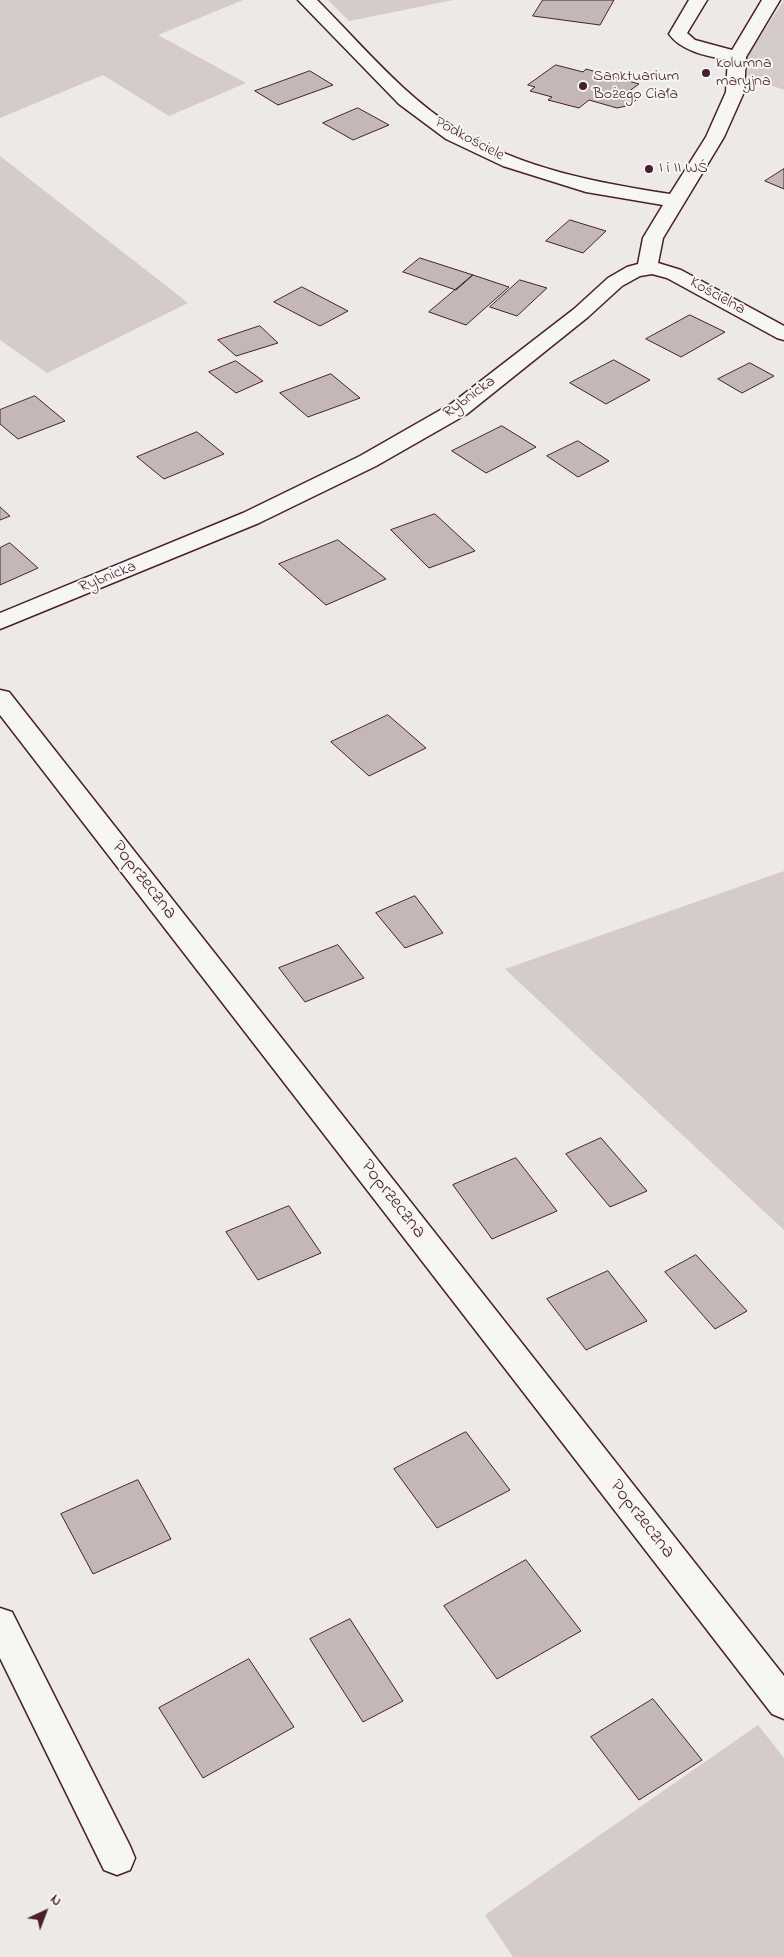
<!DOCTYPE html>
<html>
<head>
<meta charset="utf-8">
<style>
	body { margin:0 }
	#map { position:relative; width:784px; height:1957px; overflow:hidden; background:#ece9e6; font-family:"Indie Flower",sans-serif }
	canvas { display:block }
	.north { position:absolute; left:20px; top:1887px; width:50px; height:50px; -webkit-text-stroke:4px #f6f6f2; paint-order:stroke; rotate:43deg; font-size:14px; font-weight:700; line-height:20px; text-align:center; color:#4a1f2b }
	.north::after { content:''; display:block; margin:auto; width:18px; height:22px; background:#4a1f2b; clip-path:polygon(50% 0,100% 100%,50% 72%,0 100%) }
</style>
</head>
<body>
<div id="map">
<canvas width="784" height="1957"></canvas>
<div class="north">N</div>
</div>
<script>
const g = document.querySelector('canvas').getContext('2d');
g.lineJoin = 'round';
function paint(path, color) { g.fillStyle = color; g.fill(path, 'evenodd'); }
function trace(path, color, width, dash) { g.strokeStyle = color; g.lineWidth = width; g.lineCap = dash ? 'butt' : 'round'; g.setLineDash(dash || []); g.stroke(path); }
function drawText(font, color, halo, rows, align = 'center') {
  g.font = font + ' "Indie Flower",sans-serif'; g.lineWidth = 4; g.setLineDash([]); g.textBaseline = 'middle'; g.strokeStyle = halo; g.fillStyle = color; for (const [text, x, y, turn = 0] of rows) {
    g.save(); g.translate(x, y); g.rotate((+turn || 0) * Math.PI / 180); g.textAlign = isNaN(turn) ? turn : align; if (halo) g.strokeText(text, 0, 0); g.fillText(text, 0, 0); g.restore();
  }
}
const green = new Path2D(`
	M0,0H243L158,35L246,83L169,116L103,75L0,118Z
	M328,0H453L349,21Z
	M784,0V90L748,77L746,58Z
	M0,156L188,303L47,373L0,340Z
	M784,871V1230L505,969Z
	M758,1725L784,1758V1957H513L485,1915Z`);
const building = new Path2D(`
	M543,0H614L600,25L533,16Z
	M556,65L583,72L586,69L639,84L628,92L636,100L631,105L617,108L589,100L579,108L548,100L552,97L530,91L535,87L528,85Z
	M310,71L333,85L278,105L255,91Z
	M358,108L389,125L353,140L323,123Z
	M784,169V189L765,181Z
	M570,220L606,231L583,253L546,241Z
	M420,258L473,275L456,290L403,272Z
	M473,275L509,287L466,325L429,312Z
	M520,280L547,288L517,316L490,307Z
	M302,287L348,311L320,326L274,302Z
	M690,315L725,332L681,357L646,339Z
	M260,326L278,343L236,356L218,340Z
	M614,360L650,380L606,404L570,383Z
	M236,361L263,381L236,393L209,372Z
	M750,363L774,376L742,393L718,379Z
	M331,374L360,398L308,417L280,393Z
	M35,396L65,421L18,439L0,424V410Z
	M502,426L536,447L486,473L452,451Z
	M197,432L224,454L164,479L137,457Z
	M578,441L609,461L578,477L547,456Z
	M0,507L10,516L0,520Z
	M435,514L475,551L429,568L391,530Z
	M338,540L386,579L326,605L279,564Z
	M10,543L38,568L0,585V548Z
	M388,715L426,748L369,776L331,742Z
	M415,896L443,933L405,948L376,913Z
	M338,945L364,978L305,1002L279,968Z
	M601,1138L647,1191L610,1207L566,1154Z
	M516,1158L557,1211L492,1239L453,1185Z
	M289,1206L321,1253L258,1280L226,1232Z
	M696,1255L747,1311L715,1329L665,1272Z
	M608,1271L647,1321L586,1350L547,1299Z
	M466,1432L510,1490L437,1528L394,1469Z
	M138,1480L171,1539L93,1574L61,1514Z
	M526,1560L581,1631L497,1679L444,1606Z
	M350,1619L403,1701L363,1722L310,1639Z
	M249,1659L294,1727L203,1778L159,1708Z
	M653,1699L702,1760L639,1800L591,1737Z`);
const lane = new Path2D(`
	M689,0H707L687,33L695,40L743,53L746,57L743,61L737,62C715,57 683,54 669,34Z`);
const street = new Path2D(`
	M298,0H317C362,45 405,98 460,131C523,169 598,183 670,194L706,137L726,92L728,57L762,0H780L746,57L744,92L724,137L663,238L658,263L681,270L784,326V340L777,338L667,278L652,274L640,276L622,286L588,317L467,414L376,466L259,523L0,629V613L243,513L360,456L451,404L574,309L608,278L627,267L638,264L643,238L663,205L586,192L503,166L446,139L399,104Z
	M0,690L9,692L784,1676V1719L772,1714L0,715Z
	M0,1608L12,1612L130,1846L135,1858L130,1870L117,1875L104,1870L0,1658Z`);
const markers = [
	[706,73,5,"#4a1f2b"],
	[583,86,5,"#4a1f2b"],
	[649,169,5,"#4a1f2b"]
];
const farPoinames = [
	["kolumna",716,64],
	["maryjna",716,82],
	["Sanktuarium",593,77],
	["Bożego Ciała",593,95],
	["I i II WŚ",659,169]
];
const farStreetnames = [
	["Podkościele",469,140,28],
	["Kościelna",717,297,29],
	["Rybnicka",470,398,-36],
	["Rybnicka",108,578,-22]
];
const streetNames = [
	["Poprzeczna",143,881,52],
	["Poprzeczna",392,1200,52],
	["Poprzeczna",641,1520,52]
];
paint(green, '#d4cbca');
paint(building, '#c4b7b7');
trace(building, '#4a1f2b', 1);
trace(lane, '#4a1f2b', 3);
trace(street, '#4a1f2b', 3);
paint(lane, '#f6f6f2');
paint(street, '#f6f6f2');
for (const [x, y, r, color] of markers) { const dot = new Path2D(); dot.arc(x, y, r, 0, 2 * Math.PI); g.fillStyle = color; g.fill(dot); trace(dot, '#f6f6f2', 2); }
drawText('16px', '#4a1f2b', '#f6f6f2', farPoinames, 'left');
drawText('16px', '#4a1f2b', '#f6f6f2', farStreetnames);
drawText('20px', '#4a1f2b', '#f6f6f2', streetNames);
</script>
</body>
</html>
